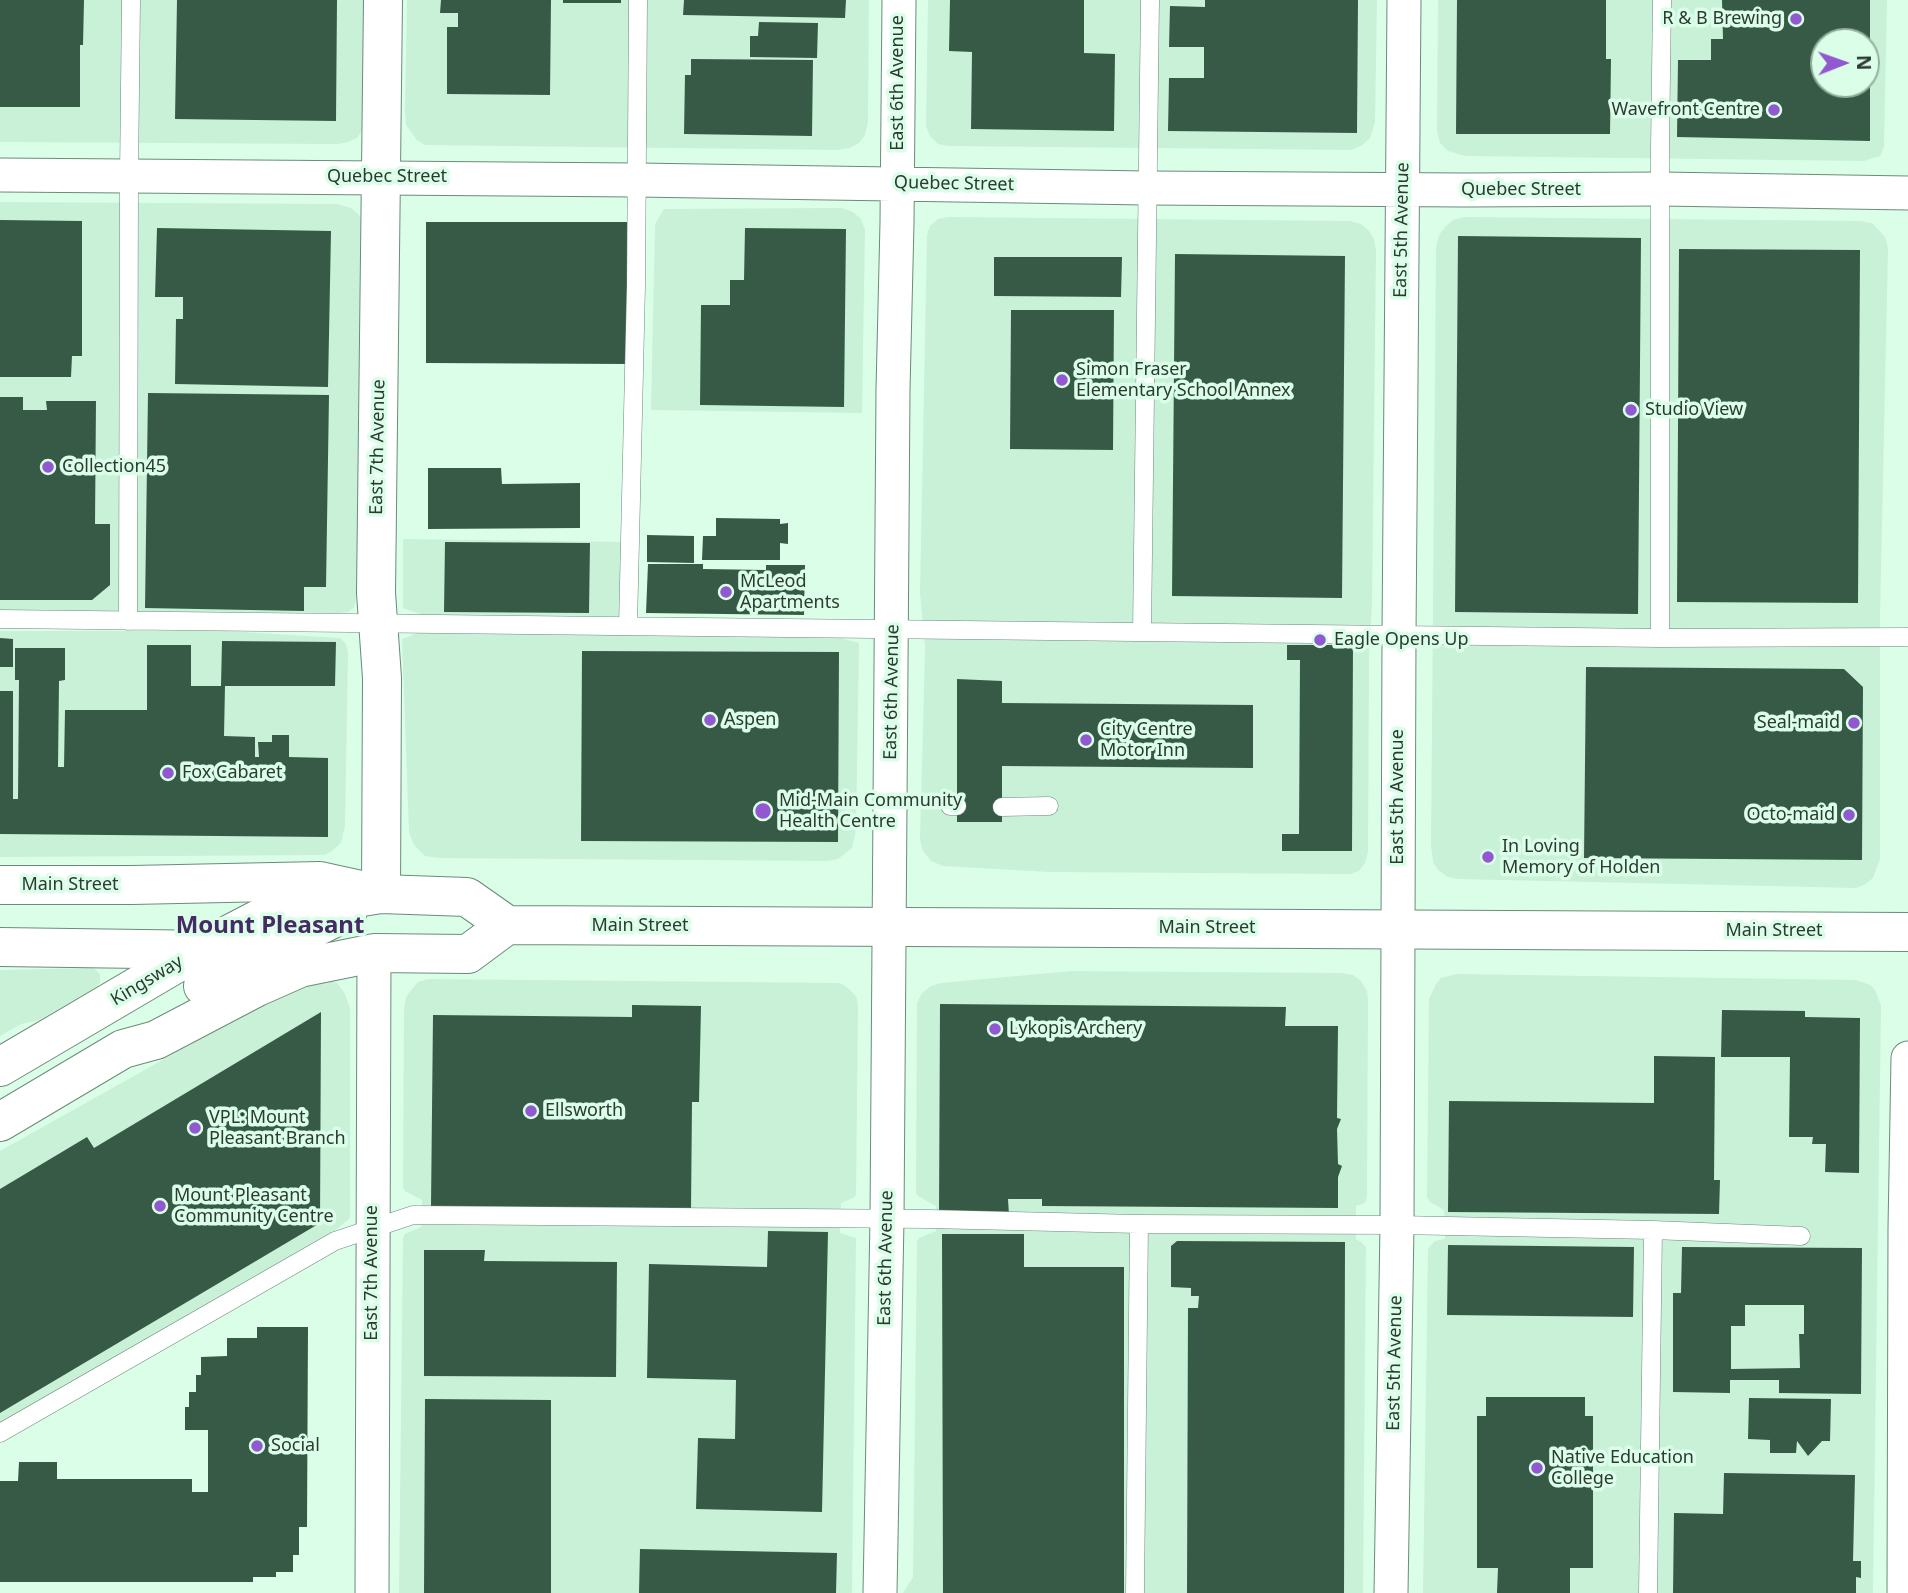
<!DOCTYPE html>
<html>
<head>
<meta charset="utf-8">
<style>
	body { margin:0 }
	#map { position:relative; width:1908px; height:1593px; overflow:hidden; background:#dbfee9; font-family:"Noto Sans",sans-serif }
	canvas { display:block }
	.north { position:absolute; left:1810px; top:28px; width:70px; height:70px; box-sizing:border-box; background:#dbfee9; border:2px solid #95b0a0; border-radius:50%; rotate:89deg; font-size:19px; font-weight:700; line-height:28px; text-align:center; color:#2c3a32 }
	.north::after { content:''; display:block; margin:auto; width:24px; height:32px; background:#9258d0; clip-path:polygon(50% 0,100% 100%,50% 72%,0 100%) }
</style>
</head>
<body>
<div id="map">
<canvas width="1908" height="1593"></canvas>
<div class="north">N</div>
</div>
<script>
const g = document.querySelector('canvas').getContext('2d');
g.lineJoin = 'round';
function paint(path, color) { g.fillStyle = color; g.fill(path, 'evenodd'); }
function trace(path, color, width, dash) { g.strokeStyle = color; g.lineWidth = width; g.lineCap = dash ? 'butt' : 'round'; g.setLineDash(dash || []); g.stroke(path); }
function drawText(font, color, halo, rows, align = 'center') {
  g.font = font + ' "Noto Sans",sans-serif'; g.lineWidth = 7; g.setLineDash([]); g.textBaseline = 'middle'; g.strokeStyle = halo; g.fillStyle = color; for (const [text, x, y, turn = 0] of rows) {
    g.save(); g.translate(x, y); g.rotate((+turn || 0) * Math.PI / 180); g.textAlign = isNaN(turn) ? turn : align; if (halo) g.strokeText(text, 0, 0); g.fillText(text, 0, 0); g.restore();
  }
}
const built = new Path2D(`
	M0,0H366L363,129L357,138L348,142L338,144L0,142Z
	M407,0H869L868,122L865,135L859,143L850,148L837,150L425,145L417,140L406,125L405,111Z
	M928,0H1377L1375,122L1370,138L1361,146L1350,150L948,146L938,144L930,136L926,126Z
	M1438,0H1887L1884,147L1880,156L1864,161L1465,156L1448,151L1440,143L1437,132ZM1824,42H1866V84H1824Z
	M0,202L337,204L351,208L359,215L363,224L366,238L356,600L354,607L348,612L339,613L0,611Z
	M842,208L853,212L861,219L865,230L862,413L651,410L655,224L664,209Z
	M949,217L1350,221L1361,224L1369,231L1374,239L1376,251L1372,603L1369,659L1368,852L1365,863L1359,871L1350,874L1049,872L943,866L931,861L923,851L920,840L925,648L920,593L927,235L930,226L938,219Z
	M1465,217L1860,221L1872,223L1885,237L1888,248L1880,616V859L1873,878L1864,885L1856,888L1458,879L1448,877L1438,870L1433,862L1431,845L1436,247L1439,235L1446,226L1453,220Z
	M403,539L625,542L623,616L423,615L403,608Z
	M428,629L841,638L859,643L856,830L852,848L838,859L828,861L439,858L425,856L414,845L409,832L402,639Z
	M0,631H226L340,638L346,644L348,653L345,825L341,843L331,852L324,855L0,857Z
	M94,968L100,974V983L96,987L39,1020L21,1024L0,1036V970Z
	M1072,971L1341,973L1353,975L1360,980L1367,990L1368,1000L1367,1196L1365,1203L1356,1206V1239L1361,1242L1366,1247L1363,1593H903L913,1577L917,1241L919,1238L936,1231V1206L918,1196L916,1193L917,1003L922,993L931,986L941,983Z
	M1457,974L1856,980L1870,985L1875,990L1881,1005L1873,1593H1423L1428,1249L1435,1241L1445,1239V1226L1444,1210L1430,1202L1427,1197L1429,999L1436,984L1441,978Z
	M324,977L337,983L344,992L350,1008V1218L329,1236L0,1433V1151L298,984Z
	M428,979L838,983L844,985L853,993L857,998L858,1008L856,1194L855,1197L841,1203L840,1233L856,1238L852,1593H399L403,1238L405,1234L421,1227L422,1200L405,1191L403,1187L404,1009L406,997L412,989L418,982Z`);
const building = new Path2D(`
	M0,0H84L83,45H80V107H0Z
	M177,0H337L336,121L175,119Z
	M441,0H551L550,95L447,94V27H458V13H440Z
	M563,0H621V3H563Z
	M684,0H846L845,18L683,15Z
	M950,0H1084V53L1115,54L1114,131L971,129L972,52L949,51Z
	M1205,0H1358L1357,133L1168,131L1169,78H1204V47H1169L1170,6L1205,7Z
	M1457,0H1606V59H1611L1610,134H1456Z
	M1722,0H1870V141L1677,137L1678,60H1711V39H1723ZM1824,42H1866V84H1824Z
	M759,22L818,23L817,58L750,57V36H758Z
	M691,59L813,60L812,136L684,134L685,75H691Z
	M0,220L82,221V356H72L71,377H0Z
	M426,222H629V364L426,363Z
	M157,228L331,231L328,387L175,384L176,319H183V297H155Z
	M745,228L846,229L844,407L700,405L701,305H730V280H744Z
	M1458,236L1641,238L1638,614L1455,612Z
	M1679,249L1860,250L1858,603L1677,602Z
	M1175,254L1345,256L1342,598L1172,596Z
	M994,257H1122L1121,297L994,296Z
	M1011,310H1114L1113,450L1010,449Z
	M148,393L329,395L326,587H304V611L145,608Z
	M0,397H23V410H47L46,401H96L95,524H110V585L92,600H0Z
	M428,468H501L502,484L580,483V528L428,529Z
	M716,518L780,519V524L788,523V544L780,543V560H702L703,536H716Z
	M647,535L694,536V563L647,562Z
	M445,542L590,543L589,613L444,612Z
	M648,564H703V569L766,570V565H805L804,615L646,613Z
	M0,638L13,639V667H0Z
	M222,641L336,642L335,686H225L224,736L255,737V757H259L258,742H272V735H289V757L328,758V837L0,834V691H13V799H18L19,680H15V648H65V680L59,681L58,767H64L65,710H147V645H191V686H221Z
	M1287,645H1353L1352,851H1282V834H1299L1300,660H1287Z
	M582,651L839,652L838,842L581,841Z
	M1586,667L1844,669L1863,687L1862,860L1584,858Z
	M957,679L1002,681V703L1253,705V768L1002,766V822H957Z
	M940,1004L1286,1007L1285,1026H1338L1337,1118L1341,1119L1337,1129L1338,1164L1342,1166L1338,1177V1208L1042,1206V1199H1008L1009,1215H939Z
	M632,1005L701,1006L699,1102H692L691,1209L431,1206L433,1015L632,1017Z
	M1722,1010L1805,1011V1017L1860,1018L1859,1173L1825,1172L1826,1144H1812L1813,1137H1789L1790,1057H1721Z
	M321,1012L320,1223L0,1413V1189L87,1137L94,1148Z
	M1654,1056L1715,1057L1714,1180H1720L1719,1214L1448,1212L1449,1101L1654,1103Z
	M768,1231L828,1232L822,1512L696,1509L698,1438L735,1439L736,1380L647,1378L649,1264L767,1267Z
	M942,1234H1024V1267H1124V1593H943Z
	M1177,1241L1345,1242L1344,1593H1187L1188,1308H1198L1199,1296H1191V1288L1171,1287V1246Z
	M1448,1245L1634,1247L1633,1317L1447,1315Z
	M1682,1247L1862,1248L1861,1394L1779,1393V1380H1730V1393L1673,1392V1293H1681ZM1745,1305H1804V1334H1799L1800,1368L1731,1369V1326H1745Z
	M424,1250H485L484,1261L617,1262L616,1377L424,1376Z
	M257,1327H308L307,1527H299V1555H293V1572H276V1577H253V1582H0V1481H18L19,1462H57V1479H192V1492H208V1430H185V1407H189V1392H196V1375H201V1357L227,1356V1338H257Z
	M1486,1397H1585V1416H1593V1568H1570V1593H1497L1498,1568H1477V1416H1486Z
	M1749,1398L1831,1399L1830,1441H1822L1808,1456L1797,1441L1796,1453H1770V1440L1748,1439Z
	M425,1399L551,1400V1593H424Z
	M1724,1473L1855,1475L1853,1561H1861V1578L1856,1577V1593H1673L1674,1513L1723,1514Z
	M640,1549L837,1553L836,1593H639Z`);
const service = new Path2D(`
	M0,619L1660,638L1908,637
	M128,621L129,176L131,0
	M628,626L636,286L638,0
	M1142,632L1150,0
	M1660,638V149L1662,0
	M950,806H957
	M1002,807L1049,806
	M0,1433L335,1241L413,1215L929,1219L1139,1224L1397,1225L1653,1230L1801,1236
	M1135,1593L1139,1224
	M1648,1593L1653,1230`);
const minor = new Path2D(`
	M0,175L637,180L1147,188L1465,190L1661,189L1908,193
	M372,1593L374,953
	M880,1593L887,1219L893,390L897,223L899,0
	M1391,1593L1397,1225L1399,635L1404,0
	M1904,1593L1905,1228L1908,1058`);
const tertiary = new Path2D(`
	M381,894L382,678L376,593L383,0`);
const secondary = new Path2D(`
	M0,885H132L320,881L379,894
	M0,947L214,950`);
const primary = new Path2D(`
	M203,986L268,951L348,911
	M0,1067L199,950L274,911L381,894L467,897L507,925L1908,932
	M0,1122L123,1049L156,1040L257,987L300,968L374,953L468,954L507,925`);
const markers = [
	[1796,19,7,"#9258d0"],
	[1774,110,7,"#9258d0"],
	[1062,380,7,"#9258d0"],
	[1631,410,7,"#9258d0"],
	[48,467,7,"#9258d0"],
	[726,592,7,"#9258d0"],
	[1320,640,7,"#9258d0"],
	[710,720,7,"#9258d0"],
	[1854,723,7,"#9258d0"],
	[1086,740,7,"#9258d0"],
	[168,773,7,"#9258d0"],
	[763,811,9,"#9258d0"],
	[1849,815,7,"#9258d0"],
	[1488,857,7,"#9258d0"],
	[995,1029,7,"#9258d0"],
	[531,1111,7,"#9258d0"],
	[195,1128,7,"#9258d0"],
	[160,1206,7,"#9258d0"],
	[257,1446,7,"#9258d0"],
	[1537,1468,7,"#9258d0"]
];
const poiNames = [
	["R & B Brewing",1782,19,"right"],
	["Wavefront Centre",1760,110,"right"],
	["Simon Fraser",1076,370],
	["Elementary School Annex",1076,391],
	["Studio View",1645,410],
	["Collection45",62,467],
	["McLeod",740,582],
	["Apartments",740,603],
	["Eagle Opens Up",1334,640],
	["Aspen",724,720],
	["Seal-maid",1840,723,"right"],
	["City Centre",1100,730],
	["Motor Inn",1100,751],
	["Fox Cabaret",182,773],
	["Mid-Main Community",779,801],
	["Health Centre",779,822],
	["Octo-maid",1835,815,"right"],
	["In Loving",1502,847],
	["Memory of Holden",1502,868],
	["Lykopis Archery",1009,1029],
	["Ellsworth",545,1111],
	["VPL: Mount",209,1118],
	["Pleasant Branch",209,1139],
	["Mount Pleasant",174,1196],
	["Community Centre",174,1217],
	["Social",271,1446],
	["Native Education",1551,1458],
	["College",1551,1479]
];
const streetNames = [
	["East 6th Avenue",898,83,-90],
	["Quebec Street",387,177],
	["Quebec Street",954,184,1],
	["Quebec Street",1521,190],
	["East 5th Avenue",1402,230,-89],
	["East 7th Avenue",378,447,-89],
	["East 6th Avenue",892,692,-89],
	["East 5th Avenue",1398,797,-90],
	["Main Street",70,885],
	["Main Street",640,926],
	["Main Street",1207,928],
	["Main Street",1774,931],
	["Kingsway",147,981,-31],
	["East 6th Avenue",886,1258,-89],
	["East 7th Avenue",372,1273,-90],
	["East 5th Avenue",1395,1363,-89]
];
const districtNames = [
	["Mount Pleasant",270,926]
];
paint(built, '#c8f1d8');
paint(building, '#375a47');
trace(service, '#6c8b79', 19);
trace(minor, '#6c8b79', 35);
trace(tertiary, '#6c8b79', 40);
trace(secondary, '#6c8b79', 40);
trace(primary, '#6c8b79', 40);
trace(service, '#fff', 18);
trace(minor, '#fff', 33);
trace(tertiary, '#fff', 38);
trace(secondary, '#fff', 38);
trace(primary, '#fff', 38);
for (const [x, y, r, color] of markers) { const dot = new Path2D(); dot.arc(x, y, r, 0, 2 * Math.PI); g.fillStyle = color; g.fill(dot); trace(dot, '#dbfee9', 2.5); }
drawText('18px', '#2c3a32', '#dbfee9', poiNames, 'left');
drawText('18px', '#2c3a32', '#dbfee9', streetNames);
drawText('bold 24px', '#452a64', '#dbfee9', districtNames);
</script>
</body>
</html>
